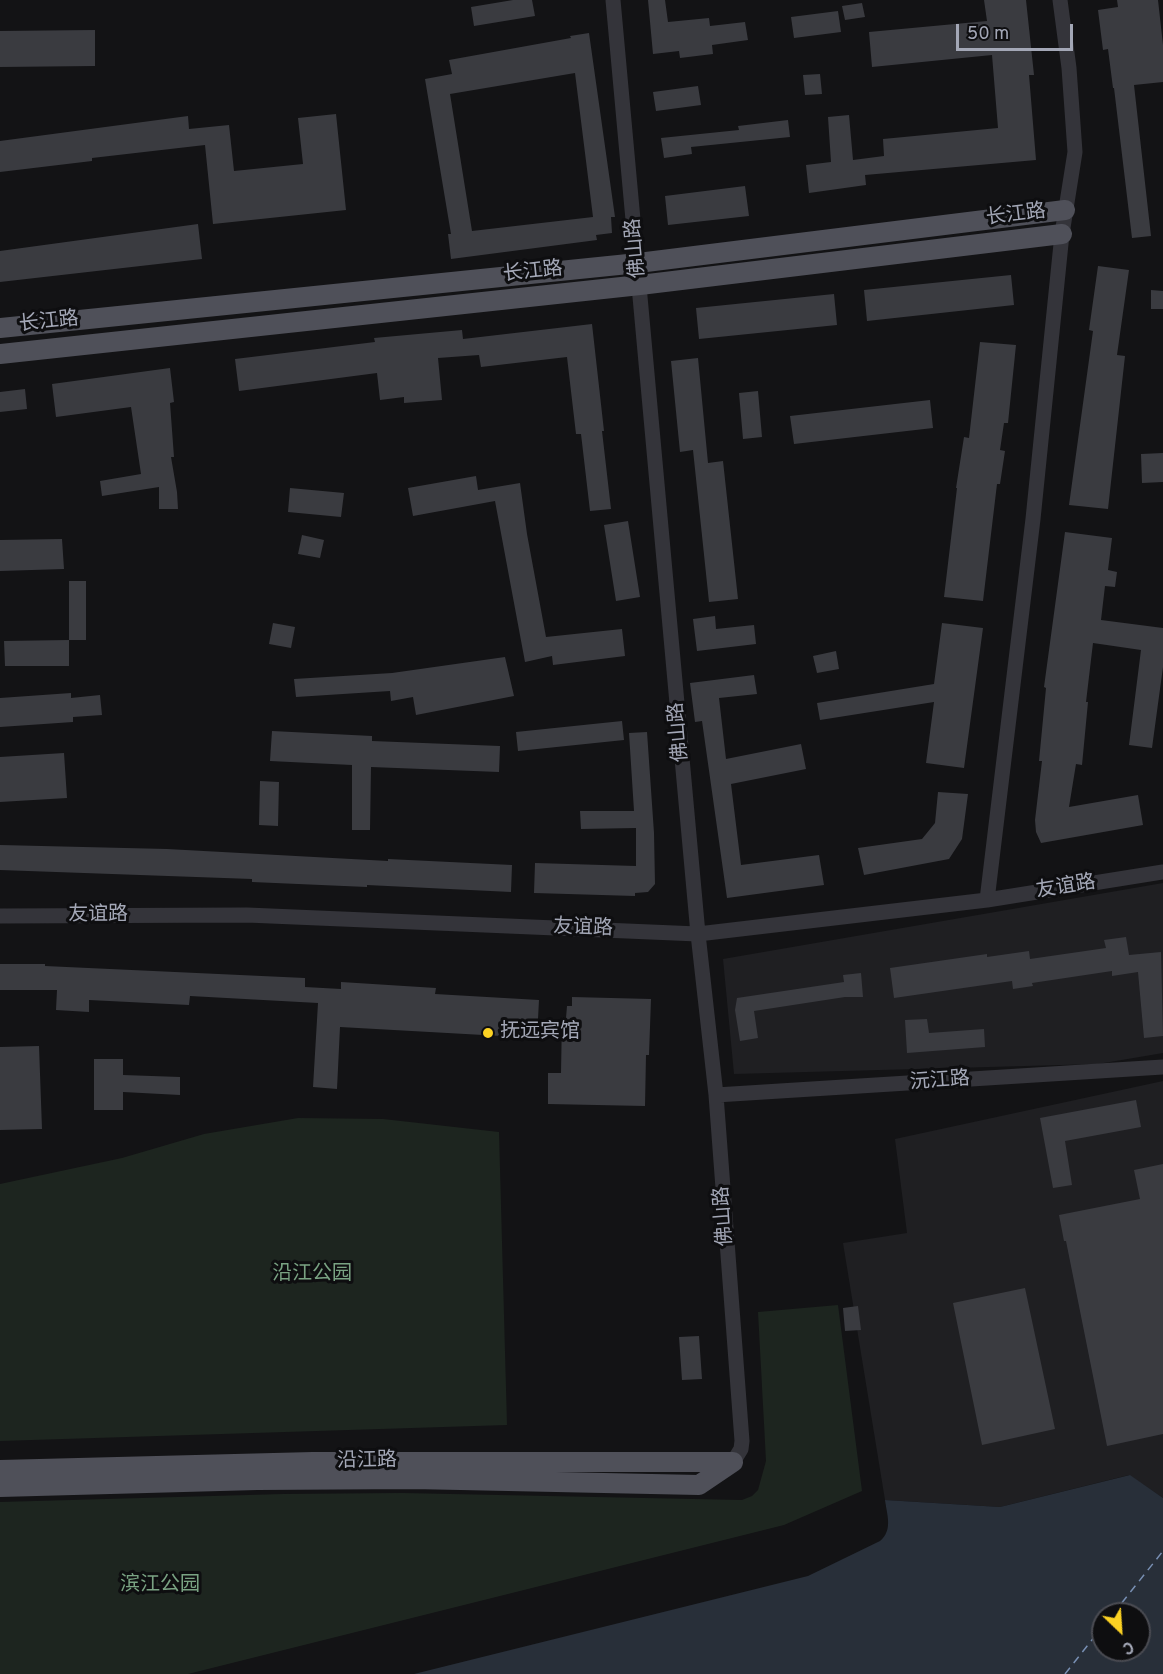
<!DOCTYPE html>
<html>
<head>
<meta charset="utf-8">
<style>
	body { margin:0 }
	#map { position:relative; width:1163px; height:1674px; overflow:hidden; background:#131315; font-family:Overpass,sans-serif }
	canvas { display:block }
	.north { position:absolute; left:1091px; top:1602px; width:60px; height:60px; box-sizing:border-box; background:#0e0e10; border:2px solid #4a4b52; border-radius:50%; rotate:155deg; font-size:16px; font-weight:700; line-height:24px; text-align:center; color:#a3a7b6 }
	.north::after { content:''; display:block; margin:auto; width:21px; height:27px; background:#fcd223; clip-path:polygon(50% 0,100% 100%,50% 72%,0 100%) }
	.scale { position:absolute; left:956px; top:24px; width:117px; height:27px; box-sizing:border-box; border:3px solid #a3a7b6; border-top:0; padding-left:8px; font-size:18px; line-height:21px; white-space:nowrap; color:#a3a7b6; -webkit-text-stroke:4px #0e0e10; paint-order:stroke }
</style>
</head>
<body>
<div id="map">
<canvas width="1163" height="1674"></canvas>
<div class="north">С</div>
<div class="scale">50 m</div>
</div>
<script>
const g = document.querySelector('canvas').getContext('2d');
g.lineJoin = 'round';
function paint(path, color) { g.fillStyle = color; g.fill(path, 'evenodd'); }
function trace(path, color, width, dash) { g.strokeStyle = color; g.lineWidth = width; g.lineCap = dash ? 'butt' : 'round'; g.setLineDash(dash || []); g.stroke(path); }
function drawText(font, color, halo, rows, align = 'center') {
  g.font = font + ' Overpass,"Noto Sans SC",sans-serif'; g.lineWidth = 6; g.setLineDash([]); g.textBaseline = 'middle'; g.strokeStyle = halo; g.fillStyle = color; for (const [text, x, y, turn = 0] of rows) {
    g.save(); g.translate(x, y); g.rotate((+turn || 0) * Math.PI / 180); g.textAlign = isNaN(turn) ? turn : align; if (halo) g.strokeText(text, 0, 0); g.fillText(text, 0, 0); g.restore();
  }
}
const built = new Path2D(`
	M1163,883V1053L1098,1064L734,1074L723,959Z
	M1163,1081V1498L1129,1475L1000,1507L885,1500L843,1243L907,1233L895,1139Z`);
const green = new Path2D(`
	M298,1118L383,1119L499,1132L507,1425L0,1441V1184L122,1158L204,1134Z
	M838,1305L862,1491L784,1525L188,1674H0V1502L283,1494L402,1493L742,1500L752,1496L758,1490L766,1461L758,1312Z`);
const water = new Path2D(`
	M1130,1475L1163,1498V1674H414L808,1576L880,1541C893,1530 887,1515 885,1500L1000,1507ZM1103,1614H1139V1650H1103Z`);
const ferry = new Path2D(`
	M1113,1614L1163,1551
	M1065,1674L1103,1626`);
const building = new Path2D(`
	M513,0H532L535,16L474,26L471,7Z
	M648,0H665L668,22L709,18L710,26L745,22L748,40L712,45L713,54L680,58L679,51L653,54Z
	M984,0H1026L1034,75H1029L1036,160L865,175L866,185L809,193L806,165L831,162L828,117L849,115L853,160L884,156L883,139L998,128L992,55L872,67L869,32L987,21Z
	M1117,0H1158L1163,45V82L1134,85L1151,236L1132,238L1114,88H1113L1108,49L1103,50L1098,10L1118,7Z
	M862,3L865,17L845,20L842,6Z
	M838,11L841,32L794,38L791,17Z
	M95,30V66L0,67V31Z
	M589,33L615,217H611L612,233L596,235L597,240L451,259L448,234H451L425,79L452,74L449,60L571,38L570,36ZM575,73L593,217L472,231L450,94Z
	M820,74L822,94L805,95L803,75Z
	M698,86L701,105L656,111L653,92Z
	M336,114L346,210L213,224L205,145L92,158V161L0,172V141L188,116L189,129L229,125L234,171L303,164L298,118Z
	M788,120L790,137L691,147L692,154L664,158L661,138L739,130L738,126Z
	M745,186L749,216L668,225L665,196Z
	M198,224L202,259L0,282V251Z
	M1098,266L1129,270L1117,355L1125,356L1108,509L1069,505L1093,331L1089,330Z
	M1011,275L1014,305L867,321L864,290Z
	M1151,290L1163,291V309H1151Z
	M834,294L837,325L699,339L696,308Z
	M592,324L604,431H602L611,509L590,511L581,434H576L567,357L481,367L479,355L438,358L442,400L404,403V397L380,400L377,373L239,391L235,359L375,342L374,338L462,330L463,339Z
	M980,342L1016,345L1008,423H1004L1000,450L1005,451L1000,484H997L983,601L944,597L957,488H956L964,437L969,438Z
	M698,358L708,463L723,461L738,599L709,602L693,450L680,452L671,361Z
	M170,368L174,402L170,403L174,457H171L177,492L178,509H159V487L102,496L100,481L141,474L131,407L56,417L52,384Z
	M25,389L27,409L0,412V392Z
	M758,391L762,437L743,439L739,393Z
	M930,400L933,428L794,444L790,416Z
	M1163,453V482L1142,483L1141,454Z
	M476,476L478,490L520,483L527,534L546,637L622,629L625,656L553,665L552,656L525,662L495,501L413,516L408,488Z
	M290,488L344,493L341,517L288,512Z
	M628,521L640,597L616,601L604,525Z
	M1065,532L1112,538L1108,570L1117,572L1115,587L1105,586L1101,620L1163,628V667L1152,748L1129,745L1141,650L1093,643L1086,702H1088L1082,765L1076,764L1069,807L1138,795L1143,825L1041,843L1036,832L1035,820L1042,761H1039L1046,688L1044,687Z
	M302,535L324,540L320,558L298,554Z
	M62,539L64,569L0,571V540Z
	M69,581H86V640H69Z
	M715,616L716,629L754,625L756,644L697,651L693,619Z
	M273,623L295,627L291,648L269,644Z
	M942,623L983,628L964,768L926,763L934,702L820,720L817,703L934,684Z
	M69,640V666H5L4,641Z
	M836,651L839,669L817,673L813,656Z
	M505,657L514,696L416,715L413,697L391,701L390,691L296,697L294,679L392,673Z
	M754,675L757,694L719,698L726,759L801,744L806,769L731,784L741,865L819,855L824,885L727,898L702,721L695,722L690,683Z
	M71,693V698L100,695L102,715L73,717V722L0,727V698Z
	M622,721L624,740L518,751L516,732Z
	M272,731L372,736V741L500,746L499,772L371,767L370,830H352V765L270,761Z
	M647,732L654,833L655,884L648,892L635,893V896L534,893L535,863L636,866V828L581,829L580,811H634L629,733Z
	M64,753L67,798L0,802V757Z
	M260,781L279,782L278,826L259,825Z
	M938,792L968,794L962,839L949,859L864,875L858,848L922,839L935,823Z
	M0,845L167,849L388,861V859L512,865L511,892L367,885V887L252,882V879L0,870Z
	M1126,937L1129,955L1161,952L1163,1036L1144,1038L1138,972L1112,976V971L1032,983L1033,986L1013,989L1012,981L894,998L890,968L987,954V957L1029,951L1030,959L1106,948L1104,940Z
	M0,964H45V966L305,978V987L341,989V982L436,988L435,994L539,1000L537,1038L340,1027L337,1089L313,1087L318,1003L190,996L189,1005L89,1000V1012L56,1010L57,990H0Z
	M861,973L863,997H845L754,1011L758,1038L740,1041L735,1010L737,998L844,982L843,975Z
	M572,997L651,999L649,1055H646L645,1106L548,1104V1073H561L562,1017L566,1018L567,1006H572Z
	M927,1019L929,1033L984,1029L985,1047L907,1053L905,1020Z
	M39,1046L42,1129L0,1130V1047Z
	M94,1059H123V1075L180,1077V1095L123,1092V1110H94Z
	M1136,1100L1141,1127L1065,1141L1072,1185L1053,1188L1040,1118Z
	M1163,1164V1434L1107,1446L1066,1241H1064L1059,1215L1140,1199L1134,1170Z
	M1025,1288L1055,1429L982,1445L953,1303Z
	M858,1306L861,1330L845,1331L843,1308Z
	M699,1336L702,1379L682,1380L679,1337Z`);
const minor = new Path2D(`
	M613,0L698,934L716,1095L742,1441L741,1449L733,1462
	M987,900L1033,519L1062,234L1075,152L1069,68L1060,0
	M0,916L247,915L698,934L987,900L1163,872
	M716,1095L1163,1067`);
const major = new Path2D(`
	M0,328L638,263L1065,210
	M0,354L640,285L1062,234
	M0,1470L313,1462H733
	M0,1487L257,1480L413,1479L699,1485L733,1462`);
const markers = [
	[488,1033,6,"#fcd223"]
];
const streetNames = [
	["长江路",1016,216,-7],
	["佛山路",637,248,-95],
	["长江路",533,273,-6],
	["长江路",49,323,-6],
	["佛山路",680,732,-95],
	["友谊路",1066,888,-9],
	["友谊路",98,916],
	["友谊路",583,929,2],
	["沅江路",940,1082,-4],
	["佛山路",725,1216,-94],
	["沿江路",367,1462,-1]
];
const poiNames = [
	["抚远宾馆",500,1033]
];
const parkNames = [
	["沿江公园",312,1275],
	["滨江公园",160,1586]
];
paint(built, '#1f1f22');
paint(green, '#1d251f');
paint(water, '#282f39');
trace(ferry, '#788fb3', 1.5, [8, 6]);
paint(building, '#3a3b40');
trace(minor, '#34343a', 15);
trace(major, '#4f5059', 20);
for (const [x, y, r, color] of markers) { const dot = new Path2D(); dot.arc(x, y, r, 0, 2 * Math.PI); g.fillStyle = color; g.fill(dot); trace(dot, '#0e0e10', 2); }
drawText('20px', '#a3a7b6', '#0e0e10', streetNames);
drawText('20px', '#a3a7b6', '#0e0e10', poiNames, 'left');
drawText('20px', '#79a282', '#0e0e10', parkNames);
</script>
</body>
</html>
